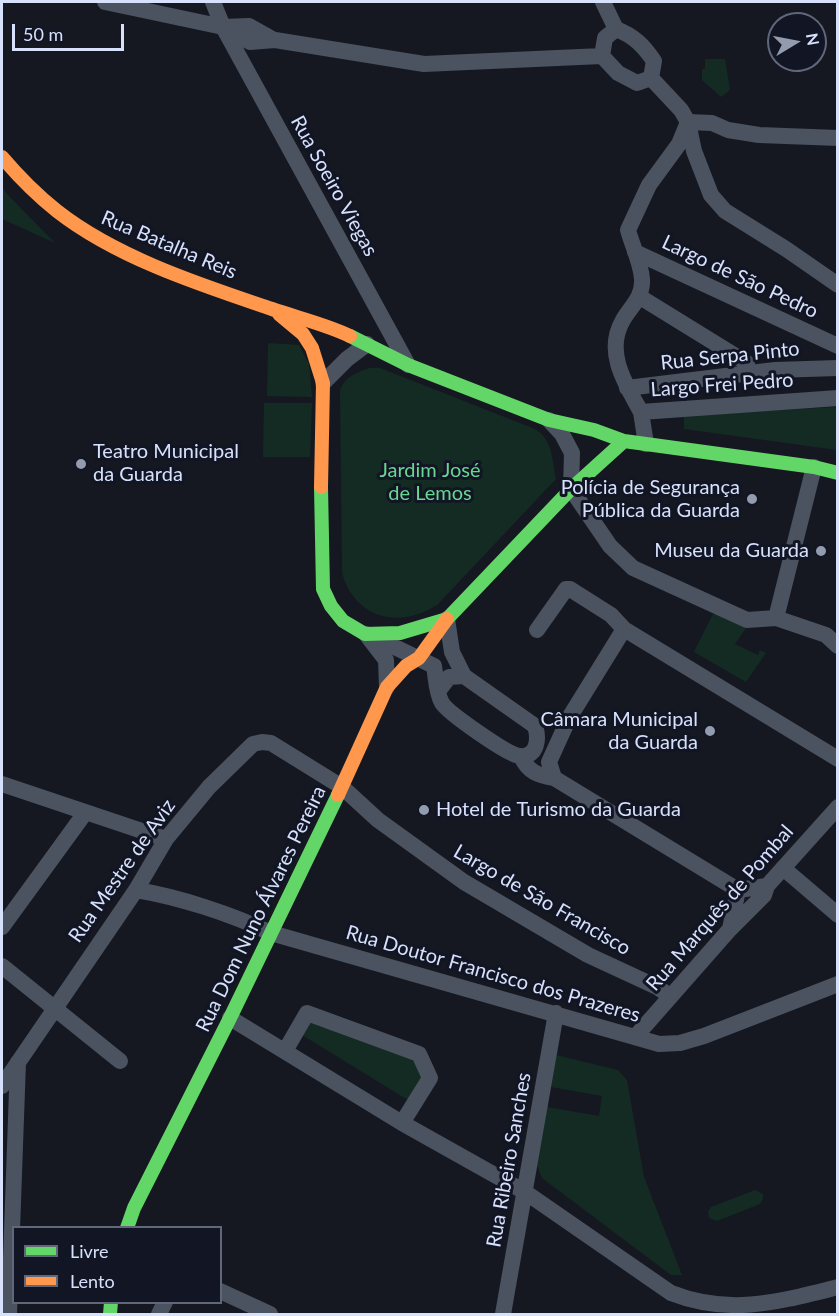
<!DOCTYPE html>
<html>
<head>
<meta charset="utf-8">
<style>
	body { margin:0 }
	#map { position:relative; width:839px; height:1316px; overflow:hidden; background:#151820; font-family:Lato,sans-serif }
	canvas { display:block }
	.frame { position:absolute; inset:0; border:3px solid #d7e1fc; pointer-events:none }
	.legend { position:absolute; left:12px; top:1226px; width:210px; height:78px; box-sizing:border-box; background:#111524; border:2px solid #60677a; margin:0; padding:8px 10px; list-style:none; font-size:18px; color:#d7e1fc }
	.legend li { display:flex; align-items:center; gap:12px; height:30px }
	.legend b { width:30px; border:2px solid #60677a }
	.north { position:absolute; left:767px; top:12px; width:60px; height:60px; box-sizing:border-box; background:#111524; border:2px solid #60677a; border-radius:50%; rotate:80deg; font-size:16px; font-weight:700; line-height:24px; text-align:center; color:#d7e1fc }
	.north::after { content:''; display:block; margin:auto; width:21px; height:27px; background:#939baf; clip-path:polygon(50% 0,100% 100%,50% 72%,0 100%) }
	.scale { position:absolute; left:12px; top:24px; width:112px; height:27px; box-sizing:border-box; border:3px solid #d7e1fc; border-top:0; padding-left:8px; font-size:18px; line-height:21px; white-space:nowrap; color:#d7e1fc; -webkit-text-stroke:4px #111524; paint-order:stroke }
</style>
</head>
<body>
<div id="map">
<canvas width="839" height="1316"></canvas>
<div class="frame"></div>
<ul class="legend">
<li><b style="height:8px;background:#63d668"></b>Livre</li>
<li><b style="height:8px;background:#ff974d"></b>Lento</li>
</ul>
<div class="north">N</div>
<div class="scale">50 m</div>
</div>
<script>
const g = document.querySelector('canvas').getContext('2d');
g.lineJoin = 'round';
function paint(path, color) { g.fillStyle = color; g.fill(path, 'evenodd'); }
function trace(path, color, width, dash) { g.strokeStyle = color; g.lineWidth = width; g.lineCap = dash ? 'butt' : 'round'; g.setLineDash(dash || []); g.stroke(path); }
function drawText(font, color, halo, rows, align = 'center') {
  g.font = font + ' Lato,sans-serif'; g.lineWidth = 6; g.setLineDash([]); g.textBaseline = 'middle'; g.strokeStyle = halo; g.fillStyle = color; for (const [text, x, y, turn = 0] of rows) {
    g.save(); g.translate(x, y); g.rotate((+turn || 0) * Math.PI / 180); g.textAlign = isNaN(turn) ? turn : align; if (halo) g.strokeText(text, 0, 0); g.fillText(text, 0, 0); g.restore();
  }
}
const green = new Path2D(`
	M705,59H725L730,90L721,97L702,80V69H705Z
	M2,186L6,193L55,243L2,219Z
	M268,343L299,345L309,364L312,397L267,396Z
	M370,368H380L535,429C553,440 552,460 556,479L438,604C401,630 355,619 342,573L340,391C343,378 357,372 370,368Z
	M264,403H312L310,457H263Z
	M837,407V450L684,429V415Z
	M715,610L749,624L735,644L758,655L760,650L766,653L746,682L694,652Z
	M310,1022L414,1060L422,1077L408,1100L302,1035Z
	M556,1055L618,1070L627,1080L644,1177L682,1275H671L542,1178L537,1165L547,1107L599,1116L602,1096L551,1087Z
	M755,1190L763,1194V1199L760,1204L717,1221L709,1218L708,1211L711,1207Z`);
const street = new Path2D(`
	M105,2L223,27L249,26L274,40
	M213,2L223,27L408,365
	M603,2L616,29
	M224,28L250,42L275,40L424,64L602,56
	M616,29L605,38L602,56L618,73L637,83L651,78
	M616,29C634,36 643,45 654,61L651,78
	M651,78L681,110L688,122L694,151L711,195L725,211L786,249L838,285
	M688,122L712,123L728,130L759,135L838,138
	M635,252L838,346
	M640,297L747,363L748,373
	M323,383L347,359L367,344
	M627,388L775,370L838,368
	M641,412C626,385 604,352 623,320C631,306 643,298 642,279C641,263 632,245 628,230L649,185L679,144L688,122
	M549,420L562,434L572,453L571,489L610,546L633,568L747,620L776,618L826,635L838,646
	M646,444L641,412L838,398
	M776,618L814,467
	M447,619L452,652L464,676
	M537,630L566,589H570L611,615L624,629L838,759
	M366,634L386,660L387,687
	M374,637L434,666C436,677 436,693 442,703C448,713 507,754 519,756C538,758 539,738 535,726L464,676L449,677L439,690
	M521,756C528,772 537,775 554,778L738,890L767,886
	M554,778L549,762L569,718L624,629
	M2,784L166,839
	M783,868L838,915
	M136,890C179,897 231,914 271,933L659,1044L680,1043L704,1036L838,984
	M2,927L85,813
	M730,929L738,890
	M2,966L120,1061
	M230,1018L402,1123L525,1192L671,1293C730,1316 778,1302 838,1287
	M635,1037L730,929L764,895L767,886L838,807
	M285,1051L307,1013L419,1054L430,1078L402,1123
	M2,1086L136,890L166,839L209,787L253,744L262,742L271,743L342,787L378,820L464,882L588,955L657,987L670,996
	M220,1291L270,1314
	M9,1314L18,1062
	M159,1314L165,1302
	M503,1314L556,1013`);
const fast = new Path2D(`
	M350,336L408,365L549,420L594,430L624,441L814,467L838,473
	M321,487L323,589L331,606L343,621L365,634L400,633L447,619L571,489L624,441
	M127,1228L134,1208L230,1018L338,795
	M110,1314L111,1302`);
const slow = new Path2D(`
	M2,157C19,177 37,195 57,211C117,258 201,285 272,309C298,318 325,324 350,336
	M279,314L303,334L312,348L323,383L321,487
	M338,795L387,687L406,666L419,658L447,619`);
const markers = [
	[81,464,6,"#939baf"],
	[752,499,6,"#939baf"],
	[821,551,6,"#939baf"],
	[710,731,6,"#939baf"],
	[424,810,6,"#939baf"]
];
const streetNames = [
	["Rua Soeiro Viegas",334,186,61],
	["Rua Batalha Reis",169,245,23],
	["Largo de São Pedro",740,277,25],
	["Rua Serpa Pinto",730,356,-6],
	["Largo Frei Pedro",722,385,-4],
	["Rua Mestre de Aviz",122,871,-55],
	["Largo de São Francisco",542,900,30],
	["Rua Marquês de Pombal",720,908,-49],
	["Rua Dom Nuno Álvares Pereira",261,909,-64],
	["Rua Doutor Francisco dos Prazeres",493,974,16],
	["Rua Ribeiro Sanches",509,1160,-80]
];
const poiNames = [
	["Teatro Municipal",93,452,"left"],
	["da Guarda",93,475,"left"],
	["Polícia de Segurança",740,488],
	["Pública da Guarda",740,511],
	["Museu da Guarda",809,551],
	["Câmara Municipal",698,720],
	["da Guarda",698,743],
	["Hotel de Turismo da Guarda",436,810,"left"]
];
const parkNames = [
	["Jardim José",430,471],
	["de Lemos",430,494]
];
paint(green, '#142b23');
trace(street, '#4b5260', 16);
trace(fast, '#63d668', 14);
trace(slow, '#ff974d', 14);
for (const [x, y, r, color] of markers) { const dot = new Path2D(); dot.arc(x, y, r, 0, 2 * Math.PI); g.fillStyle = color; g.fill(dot); trace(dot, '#111524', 2); }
drawText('20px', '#d7e1fc', '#111524', streetNames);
drawText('20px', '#d7e1fc', '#111524', poiNames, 'right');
drawText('20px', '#68d790', '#111524', parkNames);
</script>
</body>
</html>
